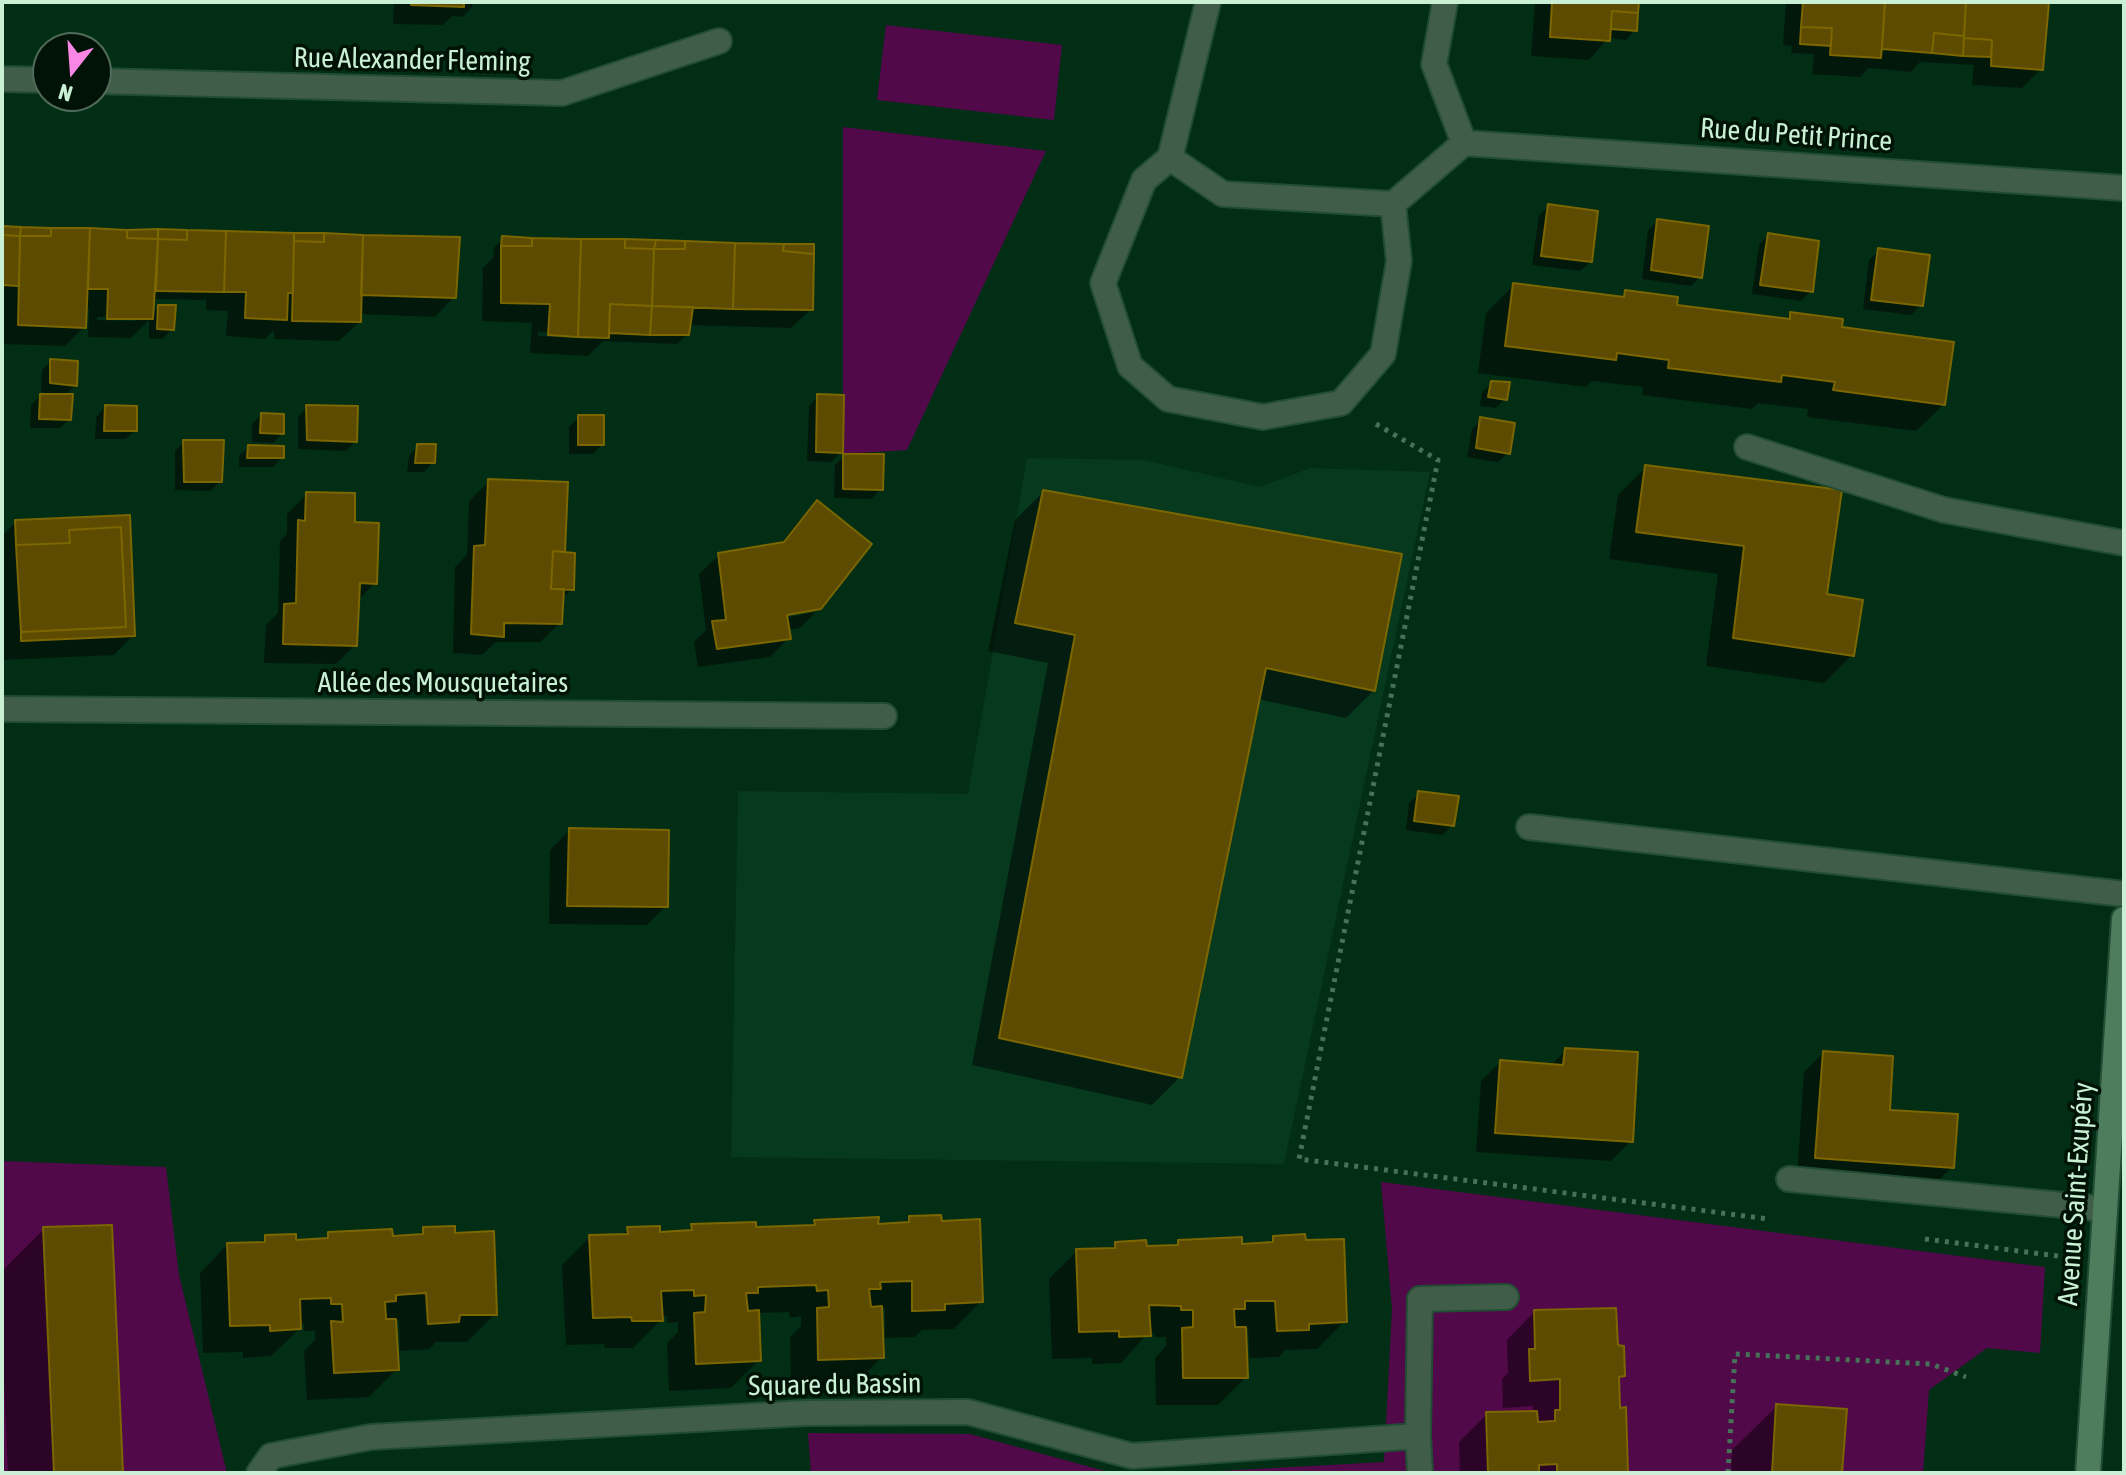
<!DOCTYPE html>
<html>
<head>
<meta charset="utf-8">
<style>
	body { margin:0 }
	#map { position:relative; width:2126px; height:1475px; overflow:hidden; background:#022e16; font-family:"Asap Condensed",sans-serif }
	canvas { display:block }
	.frame { position:absolute; inset:0; border:4px solid #c9efd4; pointer-events:none }
	.north { position:absolute; left:32px; top:32px; width:80px; height:80px; box-sizing:border-box; background:#001306; border:2px solid #506b58; border-radius:50%; rotate:197deg; font-size:22px; font-weight:700; line-height:32px; text-align:center; color:#c9efd4 }
	.north::after { content:''; display:block; margin:auto; width:28px; height:36px; background:#fa87e6; clip-path:polygon(50% 0,100% 100%,50% 72%,0 100%) }
</style>
</head>
<body>
<div id="map">
<canvas width="2126" height="1475"></canvas>
<div class="frame"></div>
<div class="north">N</div>
</div>
<script>
const g = document.querySelector('canvas').getContext('2d');
g.lineJoin = 'round';
function paint(path, color) { g.fillStyle = color; g.fill(path, 'evenodd'); }
function trace(path, color, width, dash) { g.strokeStyle = color; g.lineWidth = width; g.lineCap = dash ? 'butt' : 'round'; g.setLineDash(dash || []); g.stroke(path); }
function drawText(font, color, halo, rows, align = 'center') {
  g.font = font + ' "Asap Condensed",sans-serif'; g.lineWidth = 7; g.setLineDash([]); g.textBaseline = 'middle'; g.strokeStyle = halo; g.fillStyle = color; for (const [text, x, y, turn = 0] of rows) {
    g.save(); g.translate(x, y); g.rotate((+turn || 0) * Math.PI / 180); g.textAlign = isNaN(turn) ? turn : align; if (halo) g.strokeText(text, 0, 0); g.fillText(text, 0, 0); g.restore();
  }
}
const built = new Path2D(`
	M1027,458L1144,460L1260,487L1310,468L1430,472L1284,1164L731,1157L738,791L968,794Z`);
const green = new Path2D(`
	M886,25L1062,45L1054,120L877,100Z
	M843,127L1046,151L907,450L843,454Z
	M2,1161L166,1167L179,1275L227,1473H2Z
	M1381,1182L2045,1267L2040,1353L1987,1348L1929,1390L1923,1473H1182L1384,1462L1392,1309Z
	M808,1433L970,1434L1112,1473H811Z`);
const shadow = new Path2D(`
	M394,2H473L472,7L463,17L452,16L443,25L393,24Z
	M1535,2H1637L1635,30L1626,40L1608,38L1589,60L1531,56Z
	M1786,2H2047L2041,69L2022,88L1972,85L1974,65L1920,62L1911,72L1868,68L1860,77L1812,74L1814,54L1791,53L1792,46L1783,45Z
	M1549,206L1590,262L1580,271L1532,265L1539,215Z
	M1658,221L1700,277L1691,286L1642,279L1648,230Z
	M2,228L294,235L454,297L435,317L359,314V322L339,341L274,339V330L265,339L226,336L228,311L206,310V300L152,299L151,315L159,307L172,329L163,339L149,338V320L131,338L88,337L89,308H85L84,327L65,346L2,344ZM97,317H136V321L97,320Z
	M1768,235L1811,291L1801,301L1752,294L1759,245Z
	M503,238L811,309L791,328L688,325L687,335L677,344L603,341L588,356L530,353L532,323L482,321L483,268L493,258L494,248ZM538,332L591,335V339L538,336Z
	M1879,251L1921,305L1911,315L1863,309L1869,260Z
	M1514,285L1619,298L1626,292L1675,307L1785,320L1791,314L1840,329L1944,404L1916,431L1807,417L1808,409L1758,403L1752,409L1642,395L1643,387L1592,381L1586,387L1478,373L1486,313Z
	M51,361L76,385L64,396L70,419L60,428H30L31,405L44,392H41L42,370Z
	M1492,383L1505,399L1496,408L1480,406L1482,392Z
	M818,396L841,452L831,462L807,461L809,406Z
	M105,407L135,430L126,439H95L96,417Z
	M307,407L355,442L346,451L298,449V417Z
	M261,415L282,434L273,443L252,442V424Z
	M579,417L602,444L593,454H569V427Z
	M1481,420L1508,453L1498,462L1467,457L1472,429Z
	M184,442L220,481L211,491L175,490V451Z
	M418,446L433,462L424,472H407L409,456Z
	M249,447L282,457L273,467H239V456Z
	M844,456L881,489L871,499L834,498L835,465Z
	M1646,467L1825,596L1852,655L1824,683L1706,666L1718,574L1609,559L1618,495Z
	M489,481L566,484L563,554L572,589L562,599L560,623L540,642H496L482,655L453,653L455,567L467,555L469,501Z
	M1043,492L1374,690L1346,718L1257,699L1180,1077L1152,1105L972,1065L1048,663L988,651L1015,520Z
	M307,494L353,524L375,583L357,601L355,645L336,664L264,663L266,625L278,613L280,541L287,534V514Z
	M818,503L777,615L778,619L816,612L800,628L788,630L789,638L770,657L698,667L694,642L706,630L699,574L719,555L780,545L798,522Z
	M16,522L133,635L114,655L2,660V536Z
	M1419,794L1452,825L1443,835L1406,830L1409,803Z
	M570,830L666,906L647,925L549,924L550,850Z
	M1566,1050L1631,1141L1611,1161L1476,1152L1481,1081L1500,1062L1550,1066Z
	M1823,1053L1952,1167L1933,1186L1797,1177L1804,1072Z
	M910,1218L981,1301L954,1329L922,1330L915,1337L885,1338V1308H881L882,1357L854,1385L791,1387L790,1337L801,1326V1316L790,1318L789,1312L757,1313L759,1360L731,1388L669,1391L667,1343L678,1332V1322L667,1323V1316L661,1317V1320L633,1348H605L604,1344L566,1345L562,1265L590,1237L622,1236L628,1229L657,1234L686,1233L692,1226L754,1229L810,1227L815,1222L876,1226L903,1224Z
	M44,1229L121,1473H8L2,1334V1271Z
	M424,1229L453,1235L495,1314L467,1342H436L429,1349L400,1351L399,1320H394L397,1369L369,1397L307,1400L304,1351L315,1340V1331H304V1324L298,1325L299,1329L271,1356L243,1358V1352L203,1353L200,1273L227,1245L259,1244L266,1237L295,1242L322,1241L329,1234L391,1238L416,1237Z
	M1274,1238L1345,1321L1317,1349L1285,1350L1279,1357L1250,1358L1248,1328H1244L1246,1377L1218,1405H1156L1155,1358L1166,1346V1337H1154V1333H1148L1121,1363L1092,1364V1358L1052,1359L1049,1279L1077,1251L1109,1250L1116,1244L1145,1248L1175,1247L1179,1242L1241,1246L1268,1244Z
	M1534,1312L1616,1347L1623,1375L1617,1381L1625,1473H1460L1459,1442L1487,1414L1533,1413V1406L1503,1408L1502,1379L1508,1373L1507,1340Z
	M1777,1406L1840,1473H1731L1732,1450Z`);
const building = new Path2D(`
	M412,2H464V7L411,5Z
	M1552,2H1639L1638,13L1612,11L1610,41L1550,37Z
	M1803,2H1885L1881,58L1830,55L1832,28L1801,27Z
	M1885,2H1966L1964,36L1934,33L1932,53L1882,49Z
	M1966,2H2049L2043,70L1991,66L1992,40L1964,38Z
	M1612,11L1638,13L1637,31L1611,29Z
	M1801,27L1832,28L1831,46L1800,44Z
	M1934,33L1964,36L1963,56L1932,53Z
	M1964,38L1992,40L1991,57L1963,56Z
	M1548,204L1598,211L1592,262L1541,256Z
	M1657,219L1709,226L1702,278L1651,270Z
	M2,226L21,227L20,236L2,235Z
	M21,227L51,228V236H20Z
	M51,228H90L86,328L18,325L20,236H51Z
	M90,228L127,230V238L158,239L153,319H107L108,289H88Z
	M158,229L187,230V240L158,239Z
	M158,229V239L127,238V230Z
	M187,230L226,231L224,292L156,291L158,239L187,240Z
	M226,231L294,233L293,293H288L287,320L245,318L246,292H224Z
	M294,233H324V242L294,241Z
	M324,233L363,235L361,322L292,321L294,241L324,242Z
	M1768,233L1819,241L1813,292L1760,285Z
	M2,235L20,236L19,286L2,285Z
	M363,235L460,237L456,298L361,295Z
	M502,236L532,238V246H501Z
	M532,238L581,239L578,337L548,335L550,304L501,303V246H532Z
	M581,239H625V248L654,249L652,306L610,304L609,338L578,337Z
	M625,239L656,240L654,249L625,248Z
	M656,240L685,241V249H654Z
	M685,241L735,243L733,309L652,306L654,249H685Z
	M735,243L784,244L783,251L814,254L813,310L733,309Z
	M784,244H814V254L783,251Z
	M1878,248L1930,255L1923,306L1871,300Z
	M1513,283L1624,297L1625,290L1678,297L1677,305L1790,319V312L1843,319L1842,327L1954,342L1945,405L1833,390L1835,382L1782,375L1781,382L1668,368L1669,360L1617,353L1616,360L1505,346Z
	M610,304L652,306L650,335L609,333Z
	M158,305H176L174,330L157,329Z
	M652,306L693,307L689,335H650Z
	M50,359L78,361L77,386L50,383Z
	M1491,381L1510,382L1507,400L1488,397Z
	M40,394H73L71,420L39,419Z
	M817,394L844,395L843,453L816,452Z
	M105,405L137,406V431H104Z
	M306,405L358,406L357,442L307,440Z
	M261,413L284,414V434L260,433Z
	M578,415H604V445H578Z
	M1480,417L1515,423L1510,454L1476,448Z
	M183,440H224L222,482H184Z
	M417,444H436L435,463H415Z
	M248,445L284,446V458H247Z
	M843,454H884L883,490L843,489Z
	M1645,465L1842,490L1827,594L1863,600L1854,656L1733,638L1744,546L1636,532Z
	M488,479L568,482L565,552L553,551L551,589H564L562,624L504,623V637L471,634L474,546L485,545Z
	M1043,490L1402,554L1375,691L1266,668L1182,1078L999,1038L1075,635L1015,623Z
	M306,492L355,493V522L379,523L377,584L360,583L357,646L283,644L284,604L296,603L298,520L305,521Z
	M817,500L872,544L821,609L787,615L791,639L717,649L712,621L726,620L718,553L784,542Z
	M130,515L135,636L21,641V632L126,627L121,527L69,530L70,543L16,545L15,520Z
	M121,527L126,627L21,632L16,545L70,543L69,530Z
	M553,551L575,553L574,590L551,589Z
	M1418,791L1459,796L1454,826L1414,821Z
	M569,828L669,830L668,907L567,906Z
	M1565,1048L1638,1052L1633,1142L1495,1133L1500,1060L1563,1065Z
	M1823,1051L1893,1056L1890,1110L1958,1114L1954,1168L1815,1158Z
	M941,1215L942,1221L980,1219L983,1302L945,1304V1310L912,1311V1281L880,1282L881,1289H869L871,1307L882,1306L884,1358L818,1360L817,1308L829,1307L828,1290L817,1291L816,1285L758,1287V1293H746L748,1311L759,1310L761,1361L696,1364L694,1313L705,1312L706,1295L694,1296V1290L661,1291L663,1321H632L631,1317L593,1318L589,1235L628,1234L627,1227L660,1226V1232L692,1230L691,1224L756,1222V1227L815,1225L814,1220L879,1217L878,1224L909,1222V1216Z
	M112,1225L123,1473H54L43,1227Z
	M455,1226V1233L494,1231L497,1315H460L459,1322L428,1324L426,1293L396,1295V1301L385,1302L386,1319H396L399,1370L334,1373L331,1321L343,1322L342,1304H331V1298L300,1299L301,1329L270,1331V1325L230,1326L227,1243L265,1242V1235L296,1234V1240L328,1238V1232L392,1229L393,1236L423,1234V1227Z
	M1305,1234L1306,1240L1344,1239L1347,1322L1309,1324V1330L1277,1331L1275,1301H1245V1309H1234L1235,1327H1246L1248,1378H1183L1182,1328L1193,1327V1310H1181V1306L1149,1305L1151,1336L1119,1337V1331L1079,1332L1076,1249L1115,1248V1242L1146,1240L1147,1246L1178,1245V1240L1242,1237V1244L1273,1242V1236Z
	M1616,1308L1618,1345L1624,1346L1625,1376L1619,1377L1620,1408L1626,1407L1628,1473H1557V1464L1539,1465V1473H1488L1486,1412L1537,1411L1538,1422L1555,1421V1410H1560V1379L1530,1381L1529,1349H1535L1534,1310Z
	M1776,1404L1847,1409L1842,1473H1772Z`);
const path = new Path2D(`
	M1376,424L1438,460L1299,1159L1769,1219
	M1925,1239L2058,1256
	M1728,1473L1735,1354L1931,1364L1966,1377`);
const service = new Path2D(`
	M1170,158L1144,180L1103,283L1130,366L1168,399L1263,417L1341,403L1383,354L1399,261L1393,204
	M1747,447L1944,510L2124,543
	M1529,827L2124,894
	M1789,1179L2105,1209
	M1420,1473L1418,1436L1420,1299L1506,1297`);
const minor = new Path2D(`
	M1208,2L1170,158L1223,194L1393,204L1464,143L2124,188
	M1445,2L1434,64L1464,143
	M2,79L48,80
	M96,81L562,93L719,41
	M2,709L884,716
	M259,1473L271,1456L371,1437L807,1413L968,1412L1132,1456L1418,1436`);
const secondary = new Path2D(`
	M2088,1473L2124,919`);
const streetNames = [
	["Rue Alexander Fleming",412,60,1],
	["Rue du Petit Prince",1796,135,4],
	["Allée des Mousquetaires",443,683],
	["Avenue Saint-Exupéry",2076,1194,-86],
	["Square du Bassin",835,1385,-1]
];
paint(built, '#07391e');
paint(green, '#520949');
paint(shadow, '#0007');
paint(building, '#5c4b01');
trace(building, '#7c6600', 2);
trace(service, '#224d34', 28);
trace(minor, '#224d34', 28);
trace(secondary, '#224d34', 28);
trace(path, '#477158', 5, [4, 6]);
trace(service, '#405d49', 24);
trace(minor, '#405d49', 24);
trace(secondary, '#4d7d5d', 24);
drawText('28px', '#c9efd4', '#001306', streetNames);
</script>
</body>
</html>
